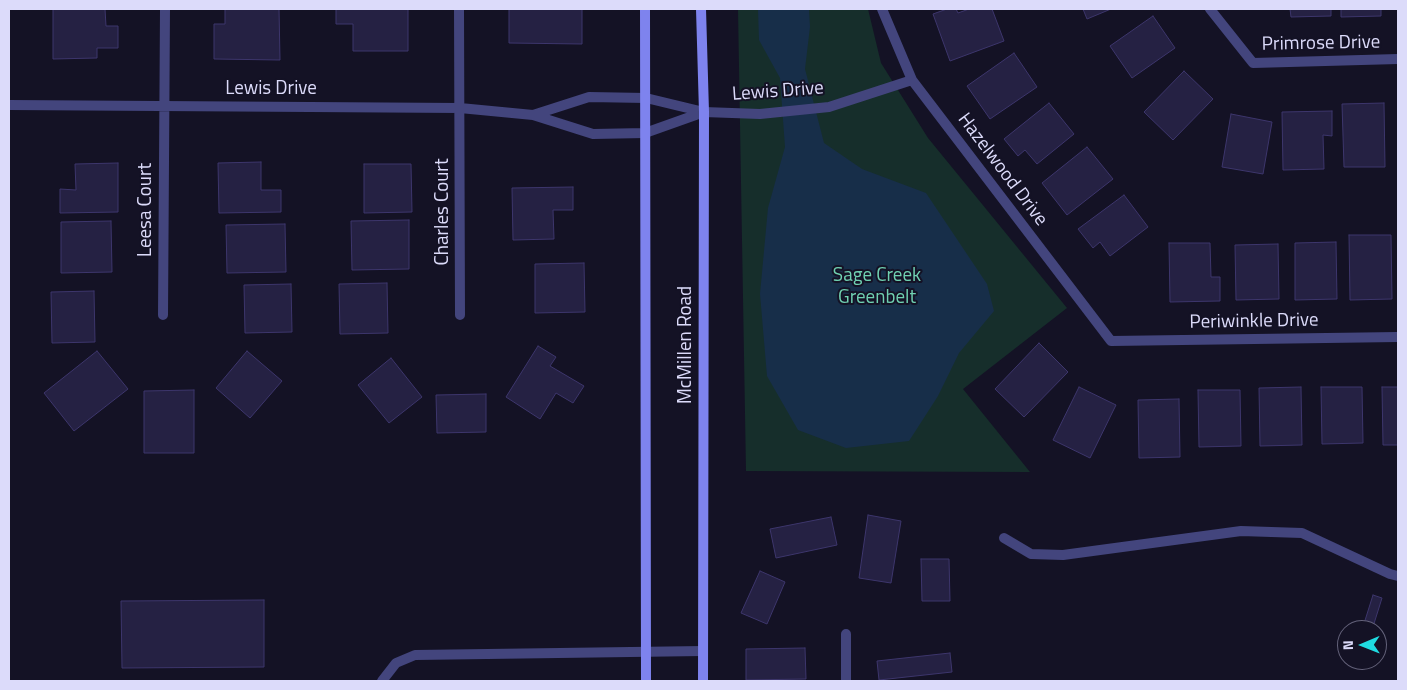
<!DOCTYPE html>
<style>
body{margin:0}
#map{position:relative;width:1407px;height:690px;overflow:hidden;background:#141225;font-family:"Titillium Web",sans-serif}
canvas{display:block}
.frame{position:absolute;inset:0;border:10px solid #dcdbfa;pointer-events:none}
.north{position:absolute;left:1337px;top:620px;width:50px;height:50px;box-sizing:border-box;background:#141225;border:1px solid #64627a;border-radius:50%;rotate:269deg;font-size:14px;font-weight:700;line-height:20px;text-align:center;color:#dcdbfa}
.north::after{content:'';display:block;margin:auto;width:18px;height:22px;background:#20dbe1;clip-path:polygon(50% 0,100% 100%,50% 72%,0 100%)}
</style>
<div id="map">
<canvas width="1407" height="690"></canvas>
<div class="frame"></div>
<div class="north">N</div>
</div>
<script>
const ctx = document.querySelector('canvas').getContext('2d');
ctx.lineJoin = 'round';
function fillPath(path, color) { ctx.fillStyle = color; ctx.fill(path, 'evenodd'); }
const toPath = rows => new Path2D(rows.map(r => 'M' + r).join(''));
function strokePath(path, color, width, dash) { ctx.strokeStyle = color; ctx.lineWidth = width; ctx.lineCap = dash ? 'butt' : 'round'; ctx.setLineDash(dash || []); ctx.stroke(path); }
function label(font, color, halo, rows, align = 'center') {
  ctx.font = font + ' "Titillium Web",sans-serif'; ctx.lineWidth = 4; ctx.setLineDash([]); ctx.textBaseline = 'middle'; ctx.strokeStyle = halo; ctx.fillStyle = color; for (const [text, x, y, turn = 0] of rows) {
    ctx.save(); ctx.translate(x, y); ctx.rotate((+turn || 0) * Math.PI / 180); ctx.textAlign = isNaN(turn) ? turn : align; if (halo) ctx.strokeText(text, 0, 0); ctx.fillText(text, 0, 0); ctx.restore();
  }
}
fillPath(toPath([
 [738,9,868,9,881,63,928,138,1067,308,963,389,1030,472,746,471]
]), '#162e2b');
fillPath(toPath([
 [758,9,809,9,810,27,805,69,824,143,862,169,926,193,987,284,994,311,959,353,938,396,909,441,846,448,798,430,767,376,760,294,768,208,785,147,780,78,759,40]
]), '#172e49');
const building = toPath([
 [53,9,105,9,106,26,118,26,118,48,97,48,97,58,53,59,53,9],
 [225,9,279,9,280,60,214,59,214,24,225,24,225,9],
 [336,9,408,9,408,51,353,51,353,24,336,24,336,9],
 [509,9,582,9,582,44,509,43,509,9],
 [947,9,956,9,958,13,969,9,992,9,1004,41,950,61,933,14,947,9],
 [1083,9,1111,9,1087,19,1083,9],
 [1290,9,1331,9,1331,16,1291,17,1290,9],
 [1341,9,1381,9,1381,16,1341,17,1341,9],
 [1153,16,1175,48,1132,78,1110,46,1153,16],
 [1014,53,1037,87,990,119,967,86,1014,53],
 [1184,71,1213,99,1173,140,1144,112,1184,71],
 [1049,103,1074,134,1037,164,1025,150,1018,156,1004,139,1049,103],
 [1384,103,1385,167,1344,167,1342,104,1384,103],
 [1332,111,1332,136,1323,135,1324,169,1283,170,1282,112,1332,111],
 [1231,114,1272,122,1263,174,1222,167,1231,114],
 [1087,147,1113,179,1067,215,1042,183,1087,147],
 [261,162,261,190,281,190,281,212,219,213,218,163,261,162],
 [118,163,118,212,60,213,60,189,76,190,75,164,118,163],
 [364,164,411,164,412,212,364,213,364,164],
 [573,187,573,210,553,210,554,239,513,240,512,188,573,187],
 [1124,195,1148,227,1110,256,1100,242,1093,248,1078,229,1124,195],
 [409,220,409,269,352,270,351,221,409,220],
 [111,221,112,272,61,273,61,222,111,221],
 [285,224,286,272,227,273,226,225,285,224],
 [1349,235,1391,235,1392,299,1350,300,1349,235],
 [1336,242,1337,299,1295,300,1295,243,1336,242],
 [1169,243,1210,243,1211,277,1220,277,1220,301,1170,302,1169,243],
 [1278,244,1279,299,1236,300,1235,245,1278,244],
 [584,263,585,312,535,313,535,264,584,263],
 [387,283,388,333,340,334,339,284,387,283],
 [291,284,292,332,245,333,244,285,291,284],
 [94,291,95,342,52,343,51,292,94,291],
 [1039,343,1068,372,1024,417,995,389,1039,343],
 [538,346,556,357,550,366,584,386,573,403,556,393,540,419,506,397,538,346],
 [97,351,128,389,74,431,44,393,97,351],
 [247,351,282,381,250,418,216,388,247,351],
 [391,358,422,397,389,423,358,385,391,358],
 [1079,387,1116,405,1090,458,1053,440,1079,387],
 [1301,387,1302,445,1260,446,1259,388,1301,387],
 [1321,387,1362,387,1363,443,1322,444,1321,387],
 [1382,387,1398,387,1398,445,1383,445,1382,387],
 [194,390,194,453,144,453,144,391,194,390],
 [1198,390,1240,390,1241,446,1199,447,1198,390],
 [486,394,486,432,437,433,436,395,486,394],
 [1179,399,1180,457,1139,458,1138,400,1179,399],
 [868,515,901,521,891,583,859,578,868,515],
 [831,517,837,545,776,558,770,529,831,517],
 [921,559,949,559,950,601,922,601,921,559],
 [760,571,785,582,767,624,741,613,760,571],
 [1373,595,1382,598,1372,630,1362,630,1373,595],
 [264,600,264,667,122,668,121,601,264,600],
 [805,648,806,679,746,680,746,649,805,648],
 [950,653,952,672,879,680,877,661,950,653]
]);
fillPath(building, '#252143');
strokePath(building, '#3d366c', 1);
strokePath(toPath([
 [382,681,396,663,415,655,703,651]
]), '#43457d', 10);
strokePath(toPath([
 [459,9,460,315],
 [882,9,912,80,1111,341,1398,337],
 [1210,9,1253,63,1398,59],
 [9,105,460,108,533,115,593,134,645,133,704,112],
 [533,115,589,97,646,98,704,112,760,114,829,107,912,80],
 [163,315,165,9],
 [1004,538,1031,554,1063,555,1241,531,1302,533,1390,574,1398,576],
 [846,681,846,634]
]), '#43457d', 10);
strokePath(toPath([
 [645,9,646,681],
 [701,9,704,112,703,681]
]), '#7e83ee', 10);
label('19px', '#dcdbfa', '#141225', [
 ["Primrose Drive",1321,44,-1],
 ["Lewis Drive",271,89],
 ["Lewis Drive",778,92,-4],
 ["Hazelwood Drive",1002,170,53],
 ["Leesa Court",146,210,-90],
 ["Charles Court",443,212,-90],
 ["Periwinkle Drive",1254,322,-1],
 ["McMillen Road",686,345,-90]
]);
label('19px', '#70d1b2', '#141225', [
 ["Sage Creek",877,276],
 ["Greenbelt",877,298]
]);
</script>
